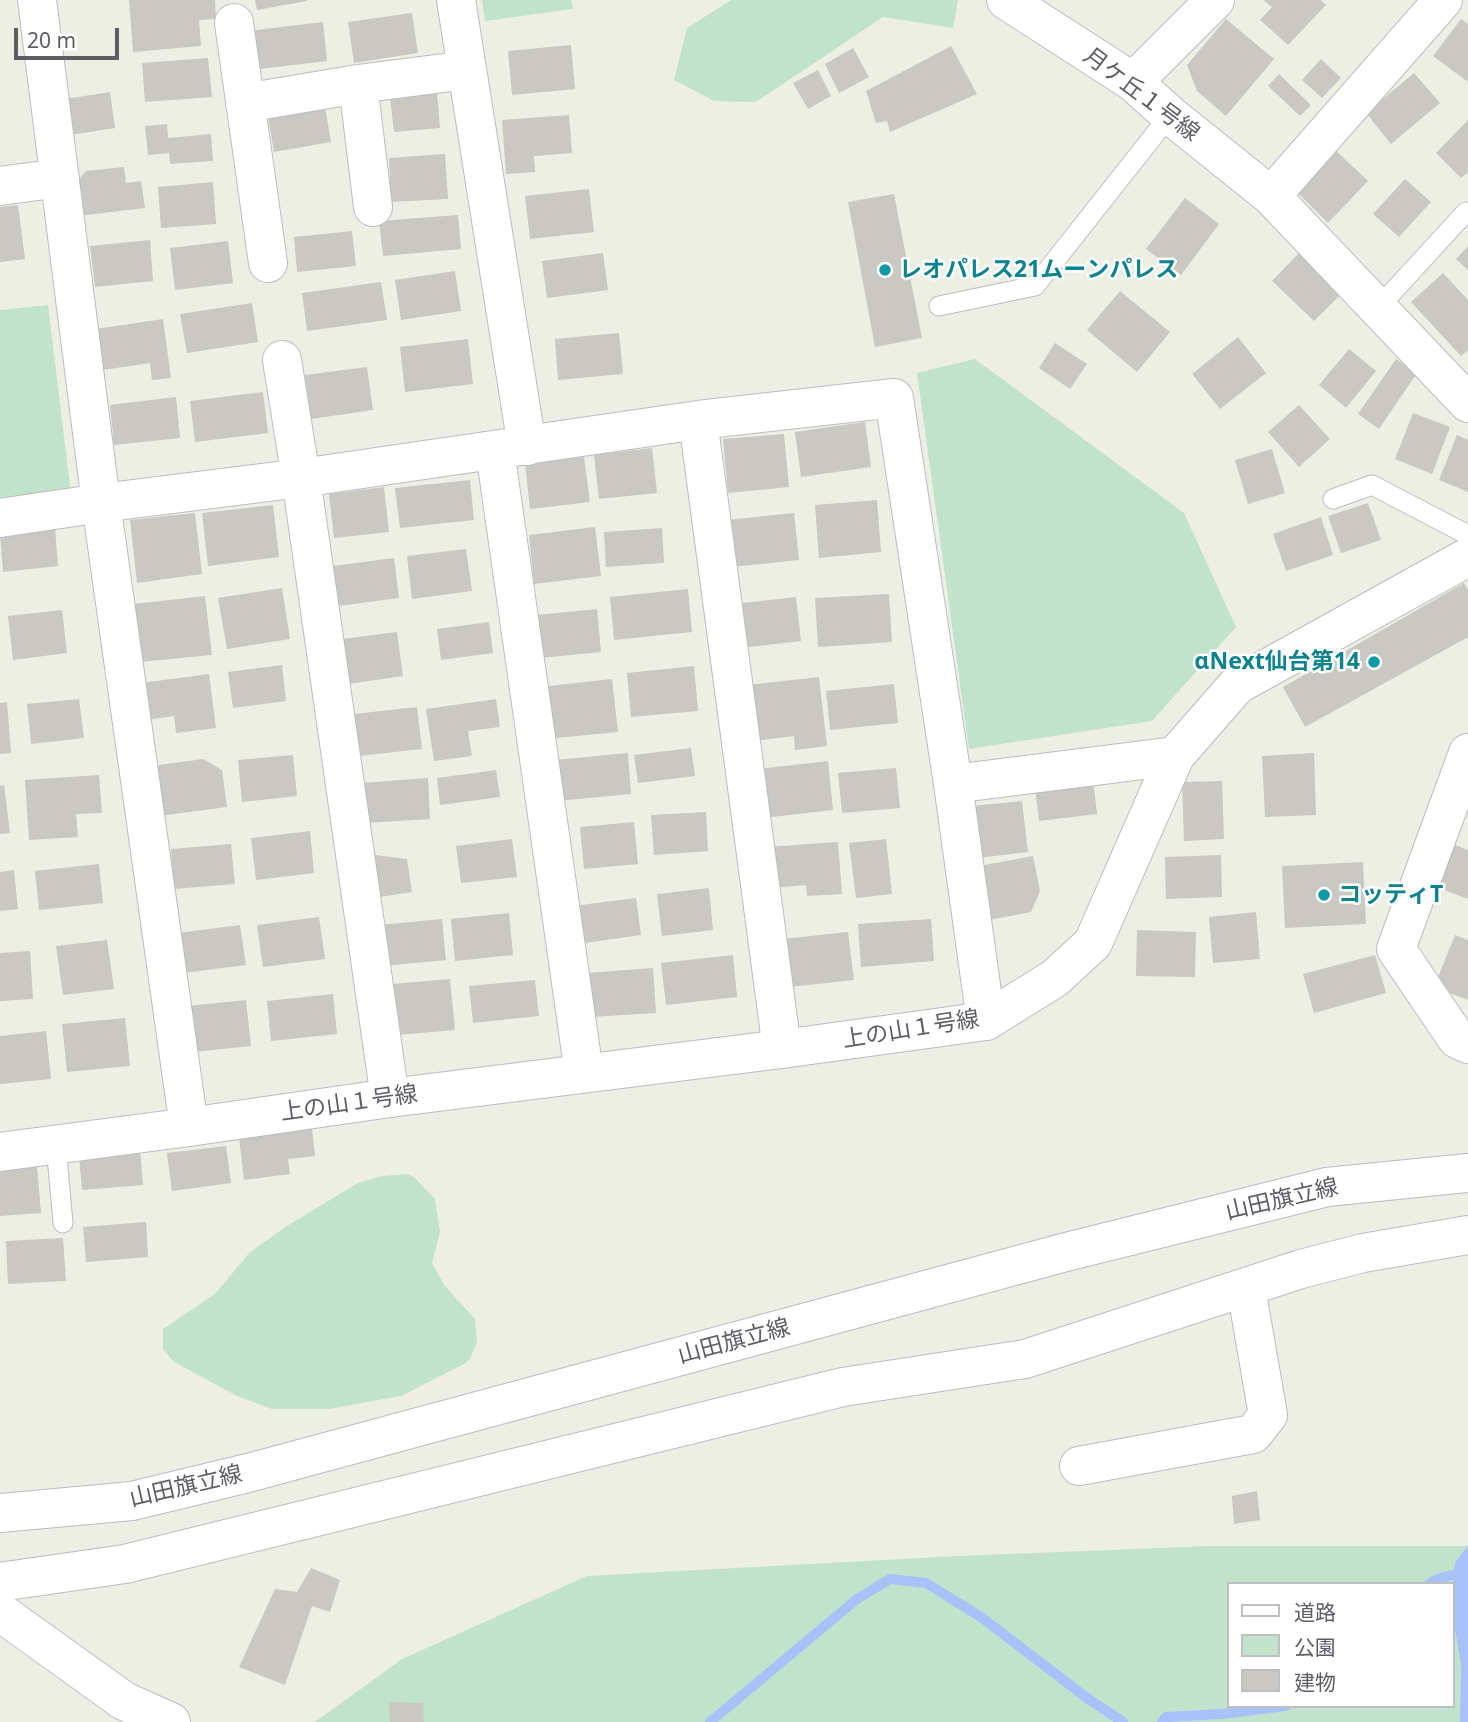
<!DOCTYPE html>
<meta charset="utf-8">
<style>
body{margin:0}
#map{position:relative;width:1468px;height:1722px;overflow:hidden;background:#edeee4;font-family:"Noto Sans","Noto Sans JP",sans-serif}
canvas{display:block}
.legend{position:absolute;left:1227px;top:1582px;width:228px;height:126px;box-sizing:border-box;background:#fff;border:2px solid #bebfc1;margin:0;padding:9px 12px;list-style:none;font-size:21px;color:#5c5e64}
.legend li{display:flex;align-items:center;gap:14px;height:35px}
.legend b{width:35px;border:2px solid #bebfc1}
.scale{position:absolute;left:14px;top:28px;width:105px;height:32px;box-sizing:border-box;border:4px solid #5c5e64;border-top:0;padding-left:9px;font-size:21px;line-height:24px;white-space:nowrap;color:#5c5e64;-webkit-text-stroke:5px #fff;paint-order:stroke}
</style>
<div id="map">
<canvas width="1468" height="1722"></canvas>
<ul class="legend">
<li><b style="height:9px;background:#fff"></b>道路</li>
<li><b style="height:19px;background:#c2e3cb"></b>公園</li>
<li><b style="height:19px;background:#c9c8c2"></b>建物</li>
</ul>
<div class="scale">20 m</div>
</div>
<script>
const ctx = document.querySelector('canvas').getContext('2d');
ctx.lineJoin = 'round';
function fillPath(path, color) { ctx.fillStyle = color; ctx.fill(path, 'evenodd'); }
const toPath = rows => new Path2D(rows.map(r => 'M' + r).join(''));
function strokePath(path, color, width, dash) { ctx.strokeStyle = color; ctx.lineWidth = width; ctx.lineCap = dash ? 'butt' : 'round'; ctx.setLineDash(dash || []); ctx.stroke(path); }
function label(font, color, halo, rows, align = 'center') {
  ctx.font = font + ' "Noto Sans","Noto Sans JP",sans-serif'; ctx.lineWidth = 5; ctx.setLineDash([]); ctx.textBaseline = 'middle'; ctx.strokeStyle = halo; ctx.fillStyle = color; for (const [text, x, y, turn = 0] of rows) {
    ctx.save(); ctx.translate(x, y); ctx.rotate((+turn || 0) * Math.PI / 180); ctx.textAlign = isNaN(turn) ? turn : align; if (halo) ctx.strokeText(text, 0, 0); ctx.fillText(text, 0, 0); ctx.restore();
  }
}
fillPath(toPath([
 [482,0,571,0,573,9,485,21],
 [731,0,958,0,953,28,883,17,756,102,714,101,674,80,687,28],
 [48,305,71,494,0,503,0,310],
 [975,359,1184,513,1236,627,1152,721,969,749,917,373],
 [407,1174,414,1177,435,1199,440,1232,432,1263,444,1285,475,1319,477,1342,470,1359,464,1364,401,1396,329,1409,272,1409,237,1396,174,1362,163,1349,163,1329,215,1294,250,1252,287,1226,358,1183,382,1176],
 [1210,1546,1468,1546,1468,1722,315,1722,402,1659,587,1576,959,1556],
 [1228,1584,1452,1584,1452,1706,1228,1706]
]), '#c2e3cb');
fillPath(toPath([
 [1468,1545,1468,1722,1460,1722,1461,1664,1452,1612,1452,1597,1455,1563]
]), '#a9c1f9');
strokePath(toPath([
 [1429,1584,1437,1579,1468,1571],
 [710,1722,857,1599,890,1579,926,1583,981,1617,1087,1698,1123,1722],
 [1162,1722,1166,1717,1222,1714,1286,1706]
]), '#a9c1f9', 10);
fillPath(toPath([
 [129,0,215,0,216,19,199,20,201,46,133,52],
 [255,0,307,0,307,1,257,10],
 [1263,0,1321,0,1326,5,1288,45,1260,20,1272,7],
 [412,13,418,53,354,63,348,22],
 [1226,19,1274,59,1226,116,1197,91,1187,65],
 [1461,19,1468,24,1468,82,1433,56],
 [323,22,327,61,252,70,248,31],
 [571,45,575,89,512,95,508,51],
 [951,46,977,94,890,132,887,121,876,123,866,91],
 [853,48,869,77,839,93,825,64],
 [208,58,212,97,145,102,142,63],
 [1321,59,1341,78,1322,98,1302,80],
 [818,70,831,96,808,109,793,83],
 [1414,73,1440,103,1391,144,1366,113],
 [1279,74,1311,105,1300,116,1268,86],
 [110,92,115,128,70,135,65,99],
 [437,92,440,128,394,132,390,97],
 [325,107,331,142,274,152,268,117],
 [569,115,572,153,534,156,535,172,506,174,502,120],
 [1468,120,1468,172,1461,178,1436,153],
 [167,124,168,138,211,134,213,161,170,164,169,153,148,155,145,126],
 [1333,148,1368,181,1328,223,1294,189],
 [445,154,448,199,391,202,389,158],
 [124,167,126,183,141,181,145,208,78,216,74,185,86,171],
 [1405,179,1431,202,1399,237,1373,214],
 [213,182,216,224,161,228,158,187],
 [589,189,594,232,530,239,525,196],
 [894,194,922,338,875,347,848,202],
 [1185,198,1219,224,1181,275,1146,249],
 [18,205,25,259,0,262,0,207],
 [458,215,461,249,383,256,379,221],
 [352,231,356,266,297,272,294,237],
 [150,240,153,281,95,287,90,246],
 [228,241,233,283,175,290,170,248],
 [1468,246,1468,270,1456,259],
 [1301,251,1344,291,1314,321,1272,281],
 [603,253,608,290,547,298,542,261],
 [455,271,461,311,401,320,395,280],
 [1443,273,1468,300,1468,350,1461,356,1411,302],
 [381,282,387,320,307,331,302,293],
 [1120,291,1170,332,1137,372,1087,330],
 [252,303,258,342,187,353,180,314],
 [163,319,171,378,152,380,150,363,103,370,96,329],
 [619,333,623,374,558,380,555,339],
 [1238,337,1266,373,1220,409,1192,374],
 [468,339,473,384,405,392,400,347],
 [1055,343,1087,364,1070,389,1039,368],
 [1349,349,1376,371,1346,408,1319,385],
 [1396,359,1417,373,1379,429,1358,414],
 [367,367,373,410,311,419,305,375],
 [263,392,268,433,195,442,190,401],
 [176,397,180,438,114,445,110,405],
 [1299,405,1330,439,1299,467,1268,432],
 [1413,413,1450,427,1432,474,1395,459],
 [865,422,871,467,801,477,795,432],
 [784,434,789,487,728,493,723,439],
 [1457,435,1468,440,1468,492,1439,480],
 [652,448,657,493,599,499,594,455],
 [1272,449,1285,493,1248,504,1235,460],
 [584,457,590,502,530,509,525,463],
 [470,480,474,520,400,528,395,488],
 [384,487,389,532,334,538,329,494],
 [877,500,881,552,819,558,815,505],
 [1368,503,1381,540,1341,553,1328,516],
 [273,505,279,557,208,566,202,513],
 [195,513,202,574,137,583,130,520],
 [794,513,799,560,732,567,727,520],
 [1321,517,1333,555,1286,571,1273,534],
 [595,527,601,576,534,584,529,535],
 [55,528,58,566,3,572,0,534],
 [662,528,664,563,606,567,604,532],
 [466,549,472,591,412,599,407,556],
 [394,558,399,598,338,606,333,566],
 [1464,583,1468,590,1468,637,1305,727,1283,687],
 [282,588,290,639,227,649,218,598],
 [688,589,692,632,614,640,610,597],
 [889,594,892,642,818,647,815,598],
 [205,596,212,655,140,662,134,604],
 [796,597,801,641,741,648,735,604],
 [597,609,601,652,541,658,537,615],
 [62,610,67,653,13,660,8,616],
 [489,622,493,653,441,660,437,629],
 [397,632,403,676,348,684,342,639],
 [282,665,286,701,233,708,228,672],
 [694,666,698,711,631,717,627,673],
 [209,674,216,728,176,733,174,716,146,720,141,683],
 [819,677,827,746,795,750,794,736,754,741,748,685],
 [612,679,618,732,546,739,540,687],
 [894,684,898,723,830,730,826,691],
 [79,699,84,738,31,744,27,704],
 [496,699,500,727,468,731,472,756,434,761,426,709],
 [7,702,11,753,0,754,0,703],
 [417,707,422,749,359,756,354,714],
 [691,748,695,776,638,783,634,755],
 [628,753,631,794,557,801,554,760],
 [1314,753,1316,815,1265,817,1262,756],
 [293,755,297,796,242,802,238,760],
 [203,759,222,770,227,807,159,816,152,766],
 [828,761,833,810,763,818,758,769],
 [896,768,900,808,842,813,838,773],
 [496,770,500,797,440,805,437,778],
 [99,775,102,813,76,814,78,837,29,840,25,780],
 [428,778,430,819,365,823,362,783],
 [1093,779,1097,814,1039,821,1035,786],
 [1222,781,1224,839,1184,841,1182,782],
 [4,785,10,833,0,834,0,786],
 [1022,801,1028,852,978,858,972,806],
 [706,812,708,851,654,855,651,815],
 [634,822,638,864,584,869,580,827],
 [310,831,314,873,256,880,251,838],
 [512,839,517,877,461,883,456,846],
 [886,839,892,894,856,898,849,843],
 [838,842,842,894,807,896,806,885,771,888,767,847],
 [1447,842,1468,850,1468,899,1431,885],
 [231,844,235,884,174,889,171,849],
 [367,854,407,859,412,892,373,898],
 [1221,855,1222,897,1166,899,1165,857],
 [1033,856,1040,891,1031,912,984,921,974,867],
 [1363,862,1366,924,1285,928,1282,866],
 [99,864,103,903,39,910,35,871],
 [14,870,18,909,0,911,0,872],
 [709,888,713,930,662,936,657,894],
 [636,898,641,935,578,944,573,906],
 [1256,912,1260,959,1213,963,1209,917],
 [509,913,513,955,455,961,451,919],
 [319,917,325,959,263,967,257,925],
 [442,919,446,960,384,966,380,925],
 [931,919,934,961,861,967,858,924],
 [240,925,246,965,183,973,178,933],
 [1137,930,1196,932,1195,977,1136,976],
 [848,932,854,980,789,987,783,939],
 [1455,935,1468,940,1468,1000,1434,987],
 [107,940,114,989,63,995,56,946],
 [30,951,33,999,0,1001,0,953],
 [733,955,737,997,666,1005,661,963],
 [1375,955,1386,993,1314,1013,1303,974],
 [653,968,656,1013,590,1017,587,973],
 [450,979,455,1030,397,1035,392,984],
 [535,980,539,1016,473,1023,469,986],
 [333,994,337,1034,271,1041,267,1001],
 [246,1000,251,1046,193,1052,188,1006],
 [125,1018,130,1066,67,1072,62,1024],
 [46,1031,51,1079,0,1084,0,1036],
 [312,1128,315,1156,288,1159,290,1174,244,1180,239,1137],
 [226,1146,231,1183,172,1191,167,1153],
 [140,1149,143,1185,82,1190,79,1155],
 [37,1166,41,1213,0,1216,0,1169],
 [146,1222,148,1257,86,1262,83,1227],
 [63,1238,66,1281,8,1284,6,1241],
 [1257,1491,1260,1520,1234,1524,1232,1496],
 [311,1568,340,1580,330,1612,312,1606,285,1685,239,1667,275,1589,297,1592],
 [389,1702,423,1703,424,1722,390,1722]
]), '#c9c8c2');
const lane = toPath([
 [939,306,1035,286,1170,115],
 [1377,309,1466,212],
 [1333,499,1372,485,1468,535],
 [56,1145,63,1223]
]);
const street = toPath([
 [456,0,527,446],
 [1006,0,1133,82,1170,115,1271,196,1468,403],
 [234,23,268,263],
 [1133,82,1215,0],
 [358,84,373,207],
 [245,103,358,84,467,70],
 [0,186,60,178],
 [1271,196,1443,0],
 [282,360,301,478,390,1098],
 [698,420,782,1049],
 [495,451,584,1073],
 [0,518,101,503,301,478,698,420,894,398,953,784,986,1021],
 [1468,753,1396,949,1457,1039,1468,1044],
 [953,784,1175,756],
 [0,1152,189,1127],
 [1079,1466,1253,1434,1268,1415,1246,1288],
 [0,1582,125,1564,843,1387,1025,1359,1301,1269,1363,1253,1468,1235],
 [0,1612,124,1701,171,1722]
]);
const secondary = toPath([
 [37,0,101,503,189,1127,390,1098,782,1049,986,1021,1055,978,1093,943,1175,756,1237,685,1468,557],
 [0,1513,132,1501,248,1473,1066,1252,1327,1187,1468,1173]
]);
strokePath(lane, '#bcbcc2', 21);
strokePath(street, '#bcbcc2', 40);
strokePath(secondary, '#babbc1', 40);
strokePath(lane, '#fff', 19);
strokePath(street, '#fff', 38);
strokePath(secondary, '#fff', 38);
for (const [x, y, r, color] of [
 [885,270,7,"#0f9aa8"],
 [1374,662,7,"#0f9aa8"],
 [1324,895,7,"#0f9aa8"]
]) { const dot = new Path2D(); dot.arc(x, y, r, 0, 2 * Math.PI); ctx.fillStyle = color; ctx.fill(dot); strokePath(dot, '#fff', 2.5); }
label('23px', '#5c5e64', '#fff', [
 ["月ケ丘１号線",1141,95,37],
 ["上の山１号線",911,1030,-9],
 ["上の山１号線",349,1104,-8],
 ["山田旗立線",1282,1200,-13],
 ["山田旗立線",734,1342,-15],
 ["山田旗立線",186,1487,-13]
]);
label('bold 23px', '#0d838f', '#fff', [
 ["レオパレス21ムーンパレス",899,270],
 ["αNext仙台第14",1360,662,"right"],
 ["コッティT",1338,895]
], 'left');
</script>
